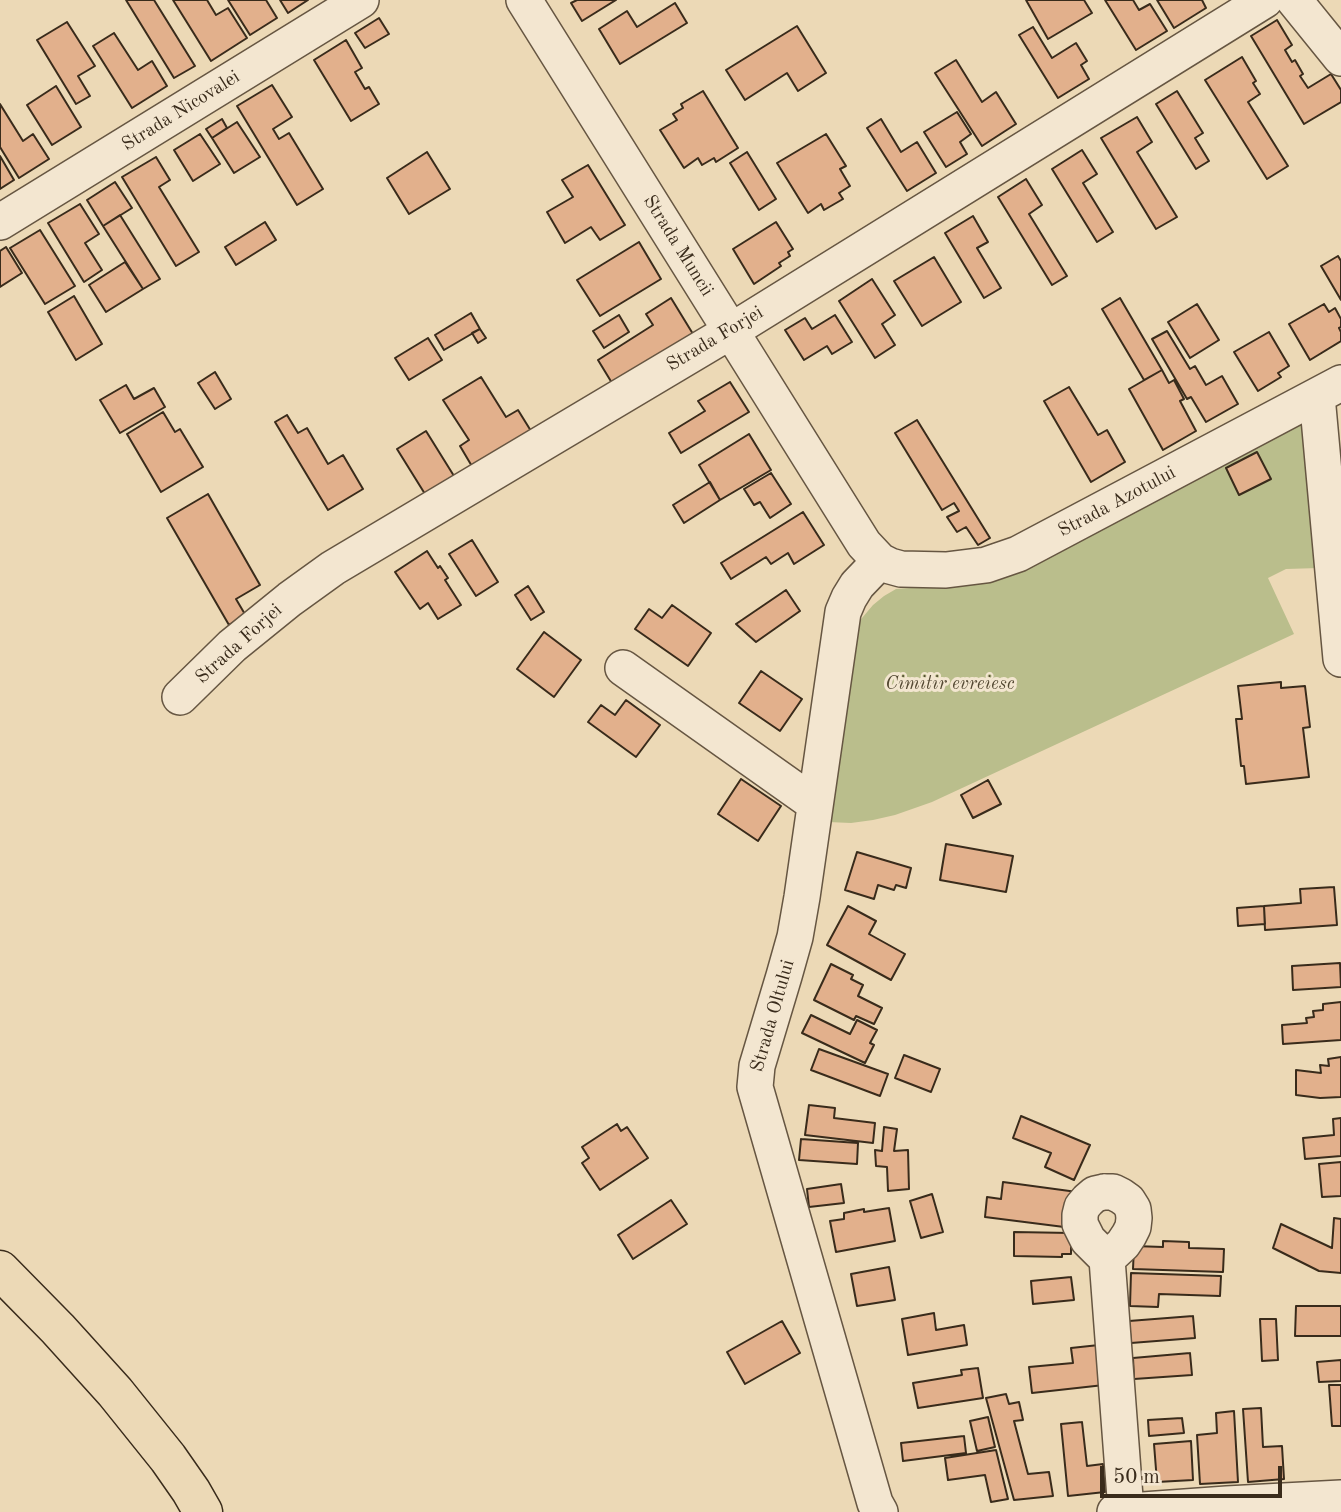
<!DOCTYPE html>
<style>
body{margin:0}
#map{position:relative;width:1341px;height:1512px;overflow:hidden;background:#ecd9b6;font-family:"Old Standard TT",serif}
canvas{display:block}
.scale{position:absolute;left:1100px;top:1466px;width:182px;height:32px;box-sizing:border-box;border:4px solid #392b1b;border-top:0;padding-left:9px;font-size:21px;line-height:24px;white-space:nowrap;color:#392b1b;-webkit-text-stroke:5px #f3e6d0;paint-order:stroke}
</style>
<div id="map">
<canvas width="1341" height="1512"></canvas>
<div class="scale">50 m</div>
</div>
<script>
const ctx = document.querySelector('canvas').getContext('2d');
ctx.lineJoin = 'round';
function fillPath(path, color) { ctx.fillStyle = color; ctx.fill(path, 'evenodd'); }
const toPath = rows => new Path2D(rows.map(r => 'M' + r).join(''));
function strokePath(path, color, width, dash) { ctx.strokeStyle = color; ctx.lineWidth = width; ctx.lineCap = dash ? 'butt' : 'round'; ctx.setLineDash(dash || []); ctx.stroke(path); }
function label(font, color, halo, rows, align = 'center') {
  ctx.font = font + ' "Old Standard TT",serif'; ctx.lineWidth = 6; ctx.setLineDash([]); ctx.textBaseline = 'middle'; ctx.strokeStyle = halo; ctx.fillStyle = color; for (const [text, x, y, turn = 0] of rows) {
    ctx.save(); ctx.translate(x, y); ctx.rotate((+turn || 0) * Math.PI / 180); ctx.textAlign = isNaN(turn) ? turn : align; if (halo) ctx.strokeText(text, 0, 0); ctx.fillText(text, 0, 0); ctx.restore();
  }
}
fillPath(toPath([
 [1298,424,1305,428,1319,568,1286,569,1268,578,1294,634,932,802,895,815,873,820,851,823,828,822,853,633,862,618,873,605,884,596,896,589,951,585]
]), '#babe8c');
const building = toPath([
 [126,0,154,0,195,66,174,78,126,0],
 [173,0,207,0,216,15,228,8,247,38,211,61,173,0],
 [228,0,266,0,277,18,250,35,228,0],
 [280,0,308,0,288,13,280,0],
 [577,0,616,0,582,21,571,3,577,0],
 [1026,0,1084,0,1092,13,1048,39,1026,0],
 [1105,0,1133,0,1139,10,1150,4,1167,31,1136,50,1105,0],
 [1157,0,1202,0,1206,8,1174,28,1157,0],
 [675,3,687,23,620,64,599,29,627,11,637,27,675,3],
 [379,18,389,34,365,48,355,33,379,18],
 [1277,20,1292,45,1285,50,1292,62,1295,60,1303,74,1300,76,1308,88,1331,74,1341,90,1341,102,1304,124,1251,36,1277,20],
 [67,22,95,66,78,76,90,96,76,104,37,40,67,22],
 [797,26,826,73,798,91,787,73,745,100,726,70,797,26],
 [1033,27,1052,58,1076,43,1087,61,1081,65,1089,79,1058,98,1019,35,1033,27],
 [114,33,138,70,152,61,167,86,132,108,93,46,114,33],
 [346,40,362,68,355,72,365,89,369,87,379,104,351,121,314,60,346,40],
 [1242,57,1256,81,1253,83,1260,94,1248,102,1288,166,1267,179,1205,80,1242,57],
 [956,60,982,102,996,92,1016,124,982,146,935,73,956,60],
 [272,85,292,117,273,129,279,139,289,133,323,189,297,205,237,106,272,85],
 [56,86,81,127,52,145,27,105,56,86],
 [703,91,738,148,716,162,714,158,702,165,698,158,684,168,660,130,677,120,673,114,683,108,681,104,703,91],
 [1177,91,1203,133,1195,138,1209,161,1196,169,1156,104,1177,91],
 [0,104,23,141,33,134,49,159,19,178,0,147,0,104],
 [957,112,971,134,960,142,967,154,946,167,924,132,957,112],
 [1137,117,1152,142,1137,152,1177,217,1156,229,1101,138,1137,117],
 [222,119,227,128,212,138,206,129,222,119],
 [881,119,901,152,917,142,936,173,907,191,867,128,881,119],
 [237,122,260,157,234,173,212,138,237,122],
 [200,134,220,164,193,181,174,150,200,134],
 [826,134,846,166,840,169,850,186,839,193,843,199,824,210,821,204,808,213,777,163,826,134],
 [1082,150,1097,174,1083,183,1113,232,1097,242,1052,169,1082,150],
 [427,152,450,189,409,214,387,178,427,152],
 [747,152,776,199,759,210,730,163,747,152],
 [0,156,14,180,0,189,0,156],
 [156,157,170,180,159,187,199,252,176,266,122,177,156,157],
 [588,165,625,225,600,240,591,227,565,243,547,212,573,197,562,180,588,165],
 [1026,179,1042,205,1029,214,1067,276,1052,285,998,197,1026,179],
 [115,182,132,208,103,226,87,200,115,182],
 [80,204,99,234,85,243,102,270,84,282,48,223,80,204],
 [120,215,160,279,143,289,103,226,120,215],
 [973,216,988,242,977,248,1001,288,984,298,945,233,973,216],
 [265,222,276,240,236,265,225,247,265,222],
 [776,222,793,249,788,252,790,256,779,263,781,266,754,284,733,249,776,222],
 [40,230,75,286,45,304,10,248,40,230],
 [639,242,661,279,600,316,577,280,639,242],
 [6,247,22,273,0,287,0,251,6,247],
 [1338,256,1341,261,1341,300,1321,266,1338,256],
 [934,257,961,302,922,326,894,281,934,257],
 [125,262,143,289,106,312,89,285,125,262],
 [872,279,895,315,882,324,895,345,875,358,839,301,872,279],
 [74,296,102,344,76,360,48,312,74,296],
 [671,298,693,334,612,383,598,360,653,325,646,314,671,298],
 [1120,298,1162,370,1144,380,1102,309,1120,298],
 [1197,304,1219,340,1190,358,1168,322,1197,304],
 [1324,304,1329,312,1335,308,1341,319,1341,327,1339,328,1341,332,1341,341,1310,360,1289,324,1324,304],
 [471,313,480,329,444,350,435,335,471,313],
 [619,315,629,332,604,348,593,331,619,315],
 [835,315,852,342,832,354,827,346,804,360,785,330,805,318,812,329,835,315],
 [480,329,486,338,478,343,472,333,480,329],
 [1167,331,1190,369,1195,366,1206,385,1222,376,1238,404,1206,422,1191,397,1187,399,1152,339,1167,331],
 [1269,332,1289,366,1278,373,1281,377,1258,391,1234,352,1269,332],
 [428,338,442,360,409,380,395,358,428,338],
 [1162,370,1169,383,1174,380,1184,399,1180,401,1196,431,1163,450,1129,389,1162,370],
 [215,372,231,399,215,409,198,383,215,372],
 [481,377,506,417,518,410,531,431,473,468,460,446,469,440,443,400,481,377],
 [730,382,749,412,681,453,669,433,705,411,698,401,730,382],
 [126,385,134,399,154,388,165,407,120,433,100,400,126,385],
 [1069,387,1098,435,1107,430,1125,462,1091,482,1044,401,1069,387],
 [163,412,175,432,180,429,203,467,161,492,127,434,163,412],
 [287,415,298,433,307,428,328,464,343,455,363,489,328,510,275,422,287,415],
 [917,420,990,538,978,545,966,527,957,532,947,517,959,511,954,503,942,510,895,433,917,420],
 [426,431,454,476,425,494,397,449,426,431],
 [749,434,771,470,720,500,699,465,749,434],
 [1257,452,1271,479,1239,495,1226,468,1257,452],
 [771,473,791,504,770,518,760,502,754,505,744,489,771,473],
 [710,482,720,500,684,523,673,505,710,482],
 [208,494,260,585,236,599,246,616,229,625,167,518,208,494],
 [803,512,824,545,794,564,788,553,771,564,766,557,731,579,721,563,803,512],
 [472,540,498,582,476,596,449,554,472,540],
 [427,551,438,568,440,566,448,578,445,580,461,605,438,619,428,603,420,609,395,572,427,551],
 [528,586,544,612,531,620,515,595,528,586],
 [786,590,800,611,756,642,736,624,786,590],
 [672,605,711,633,688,666,635,629,649,609,662,618,672,605],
 [544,632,581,660,554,697,517,669,544,632],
 [761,671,802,699,780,731,739,703,761,671],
 [1281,682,1281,688,1305,686,1310,727,1303,728,1309,777,1246,784,1244,766,1241,766,1236,719,1242,719,1238,686,1281,682],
 [626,700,660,725,636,757,588,722,601,705,615,715,626,700],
 [741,779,781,806,758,841,718,814,741,779],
 [988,780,1001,804,973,818,961,795,988,780],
 [946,844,1013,856,1006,892,940,880,946,844],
 [857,852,911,868,906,888,896,885,894,890,878,885,874,899,845,890,857,852],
 [1334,887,1337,925,1265,930,1264,906,1301,903,1300,889,1334,887],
 [848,906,876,921,869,934,905,954,891,980,827,945,848,906],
 [1264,906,1265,924,1238,926,1237,908,1264,906],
 [1340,963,1341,987,1293,990,1292,966,1340,963],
 [831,964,853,975,851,979,863,985,858,996,882,1008,874,1024,856,1016,854,1020,814,1000,831,964],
 [1341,1002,1341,1040,1283,1044,1282,1025,1307,1023,1306,1018,1314,1017,1313,1011,1323,1010,1323,1004,1341,1002],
 [811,1015,850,1034,857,1020,877,1030,870,1043,874,1045,865,1063,802,1033,811,1015],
 [819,1049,888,1074,880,1096,811,1070,819,1049],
 [904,1055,940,1069,931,1092,895,1078,904,1055],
 [1341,1057,1341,1097,1320,1098,1296,1095,1296,1070,1321,1073,1320,1065,1329,1066,1328,1059,1341,1057],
 [809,1105,835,1108,834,1118,875,1123,873,1143,805,1135,809,1105],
 [1021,1116,1090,1145,1074,1180,1045,1167,1051,1153,1013,1138,1021,1116],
 [1341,1118,1341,1156,1305,1159,1303,1138,1334,1135,1333,1119,1341,1118],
 [617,1124,621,1131,627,1127,648,1158,600,1190,582,1163,589,1158,582,1147,617,1124],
 [884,1127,897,1129,894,1151,908,1150,909,1189,888,1191,887,1167,876,1166,875,1150,882,1151,884,1127],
 [801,1139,858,1143,857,1164,799,1160,801,1139],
 [1341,1162,1341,1196,1322,1197,1319,1164,1341,1162],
 [1003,1182,1077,1192,1072,1228,985,1217,987,1197,1001,1199,1003,1182],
 [841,1184,844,1203,809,1207,807,1189,841,1184],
 [932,1194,943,1232,921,1238,910,1201,932,1194],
 [671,1200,687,1224,633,1259,618,1235,671,1200],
 [889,1208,895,1241,836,1252,830,1221,844,1219,844,1213,864,1209,864,1212,889,1208],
 [1334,1218,1341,1219,1341,1273,1319,1271,1273,1248,1281,1224,1332,1248,1334,1218],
 [1014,1232,1071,1233,1071,1254,1062,1254,1062,1257,1014,1256,1014,1232],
 [1163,1241,1189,1242,1189,1248,1224,1249,1223,1272,1133,1269,1134,1246,1163,1247,1163,1241],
 [889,1267,895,1300,857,1306,851,1274,889,1267],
 [1131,1273,1221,1276,1220,1296,1159,1294,1158,1307,1130,1306,1131,1273],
 [1071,1277,1074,1300,1033,1304,1031,1281,1071,1277],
 [1296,1306,1341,1306,1341,1336,1295,1336,1296,1306],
 [934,1313,936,1330,964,1325,967,1345,908,1355,902,1319,934,1313],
 [1193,1316,1195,1338,1131,1343,1129,1321,1193,1316],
 [1260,1319,1276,1319,1278,1360,1262,1361,1260,1319],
 [782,1321,800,1353,745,1384,727,1352,782,1321],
 [1099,1345,1104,1385,1032,1393,1029,1367,1073,1363,1071,1348,1099,1345],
 [1190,1353,1192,1375,1134,1379,1133,1358,1190,1353],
 [1341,1360,1341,1381,1319,1382,1317,1362,1341,1360],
 [978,1368,983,1398,918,1408,913,1383,962,1375,961,1370,978,1368],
 [1329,1385,1341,1385,1341,1426,1332,1426,1329,1385],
 [1006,1394,1009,1404,1019,1402,1023,1420,1014,1421,1028,1474,1049,1472,1053,1496,1014,1500,986,1398,1006,1394],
 [1261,1408,1263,1447,1282,1446,1284,1479,1248,1482,1243,1409,1261,1408],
 [1234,1411,1238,1482,1200,1484,1197,1435,1217,1433,1216,1413,1234,1411],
 [988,1417,995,1447,977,1451,970,1421,988,1417],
 [1182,1418,1184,1433,1149,1436,1148,1420,1182,1418],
 [1082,1422,1087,1466,1103,1464,1105,1492,1068,1496,1061,1424,1082,1422],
 [964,1436,966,1453,903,1461,901,1443,964,1436],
 [1191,1441,1193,1480,1157,1482,1154,1444,1191,1441],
 [996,1450,1008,1499,991,1502,985,1475,948,1480,945,1458,996,1450]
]);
fillPath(building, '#e2b08c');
strokePath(building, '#392b1b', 2);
const minor = toPath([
 [524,0,864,544,880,561,890,566,901,569,946,570,986,565,1018,554,1341,383],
 [1294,0,1341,58],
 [0,222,361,0],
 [1317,396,1341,659],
 [880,561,857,585,849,598,843,612,802,897,795,937,784,976,757,1066,755,1087,875,1503,880,1512],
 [623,668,815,804],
 [180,697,232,646,290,599,333,568,731,331,1265,0],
 [1104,1192,1113,1192,1121,1196,1128,1201,1133,1209,1134,1218,1133,1227,1129,1235,1123,1244,1107,1259,1088,1240,1080,1224,1080,1215,1082,1207,1088,1200,1095,1194,1104,1192],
 [1107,1259,1126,1511],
 [1115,1512,1227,1504,1341,1498]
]);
const highway = toPath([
 [0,1270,58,1329,115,1392,168,1458,191,1491,203,1512]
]);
strokePath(minor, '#665642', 38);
strokePath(highway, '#392b1b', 41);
strokePath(minor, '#f3e6d0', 35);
strokePath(highway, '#ecd9b6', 38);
label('19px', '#392b1b', '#f3e6d0', [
 ["Strada Nicovalei",181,111,-32],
 ["Strada Muncii",678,246,58],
 ["Strada Forjei",715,339,-31],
 ["Strada Azotului",1117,502,-28],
 ["Strada Forjei",239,644,-42],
 ["Strada Oltului",773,1016,-74]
]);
label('italic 19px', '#534832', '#f3e6d0', [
 ["Cimitir evreiesc",950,684]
]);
</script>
